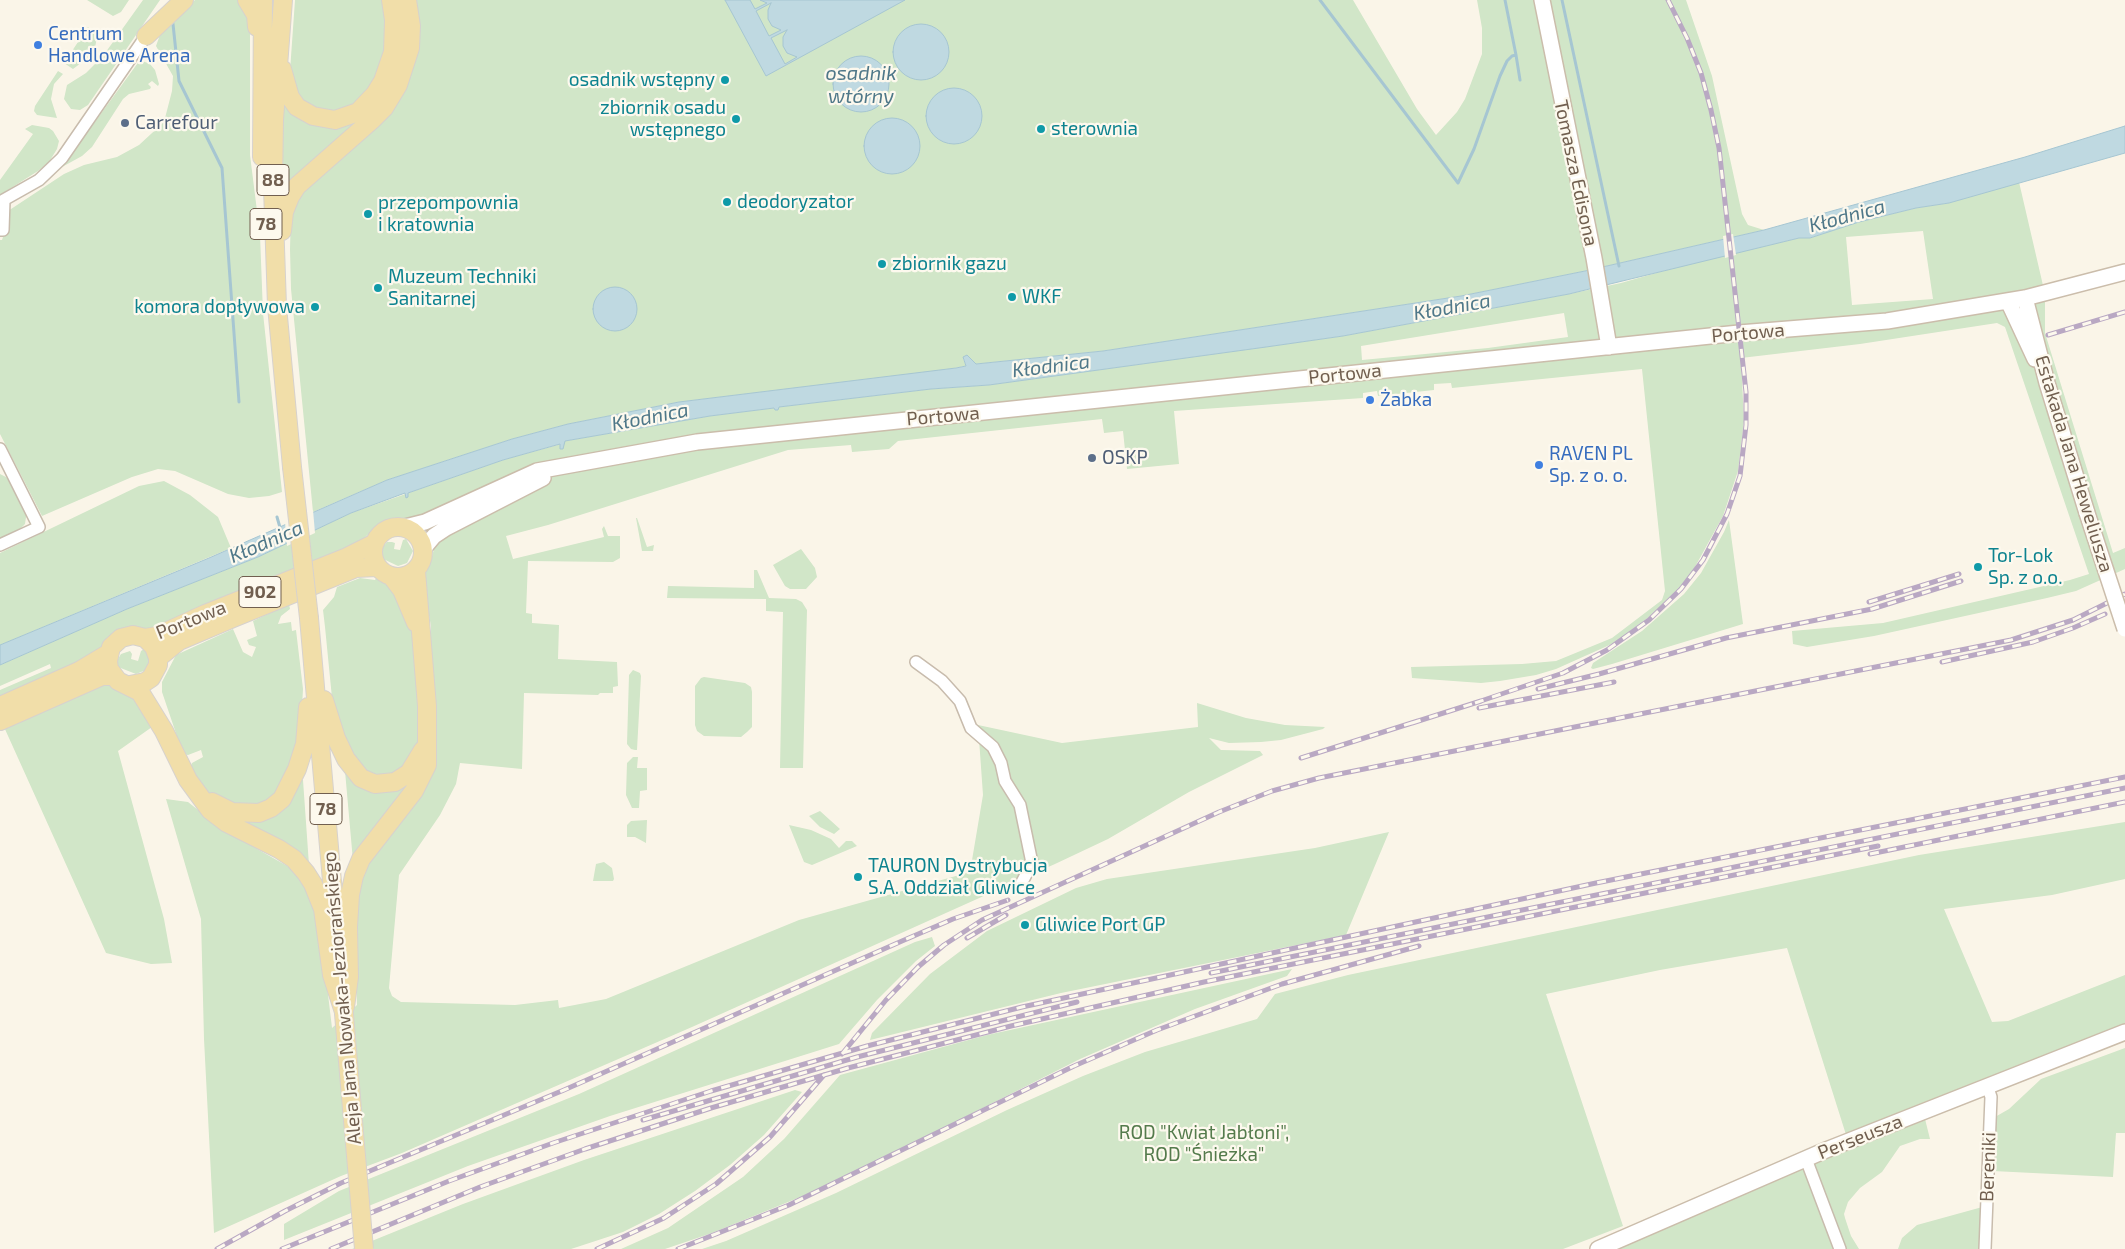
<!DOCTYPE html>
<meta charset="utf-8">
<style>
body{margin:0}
canvas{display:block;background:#faf5e8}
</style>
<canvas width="2125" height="1249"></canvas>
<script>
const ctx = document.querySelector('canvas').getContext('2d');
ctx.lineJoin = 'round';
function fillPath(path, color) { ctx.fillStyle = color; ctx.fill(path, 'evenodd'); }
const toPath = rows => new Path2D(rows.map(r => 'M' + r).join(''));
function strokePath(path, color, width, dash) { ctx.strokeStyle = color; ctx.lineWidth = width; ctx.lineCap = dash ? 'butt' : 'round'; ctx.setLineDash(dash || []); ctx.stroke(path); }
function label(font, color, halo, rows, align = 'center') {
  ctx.font = font + ' "Exo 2",sans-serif'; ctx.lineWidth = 4.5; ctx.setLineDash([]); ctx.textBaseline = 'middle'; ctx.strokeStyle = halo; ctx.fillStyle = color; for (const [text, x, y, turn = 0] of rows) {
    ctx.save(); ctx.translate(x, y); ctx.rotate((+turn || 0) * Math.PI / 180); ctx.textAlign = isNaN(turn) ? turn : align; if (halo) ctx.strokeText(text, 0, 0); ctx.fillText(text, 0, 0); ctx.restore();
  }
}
fillPath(toPath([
 [87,0,129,0,121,12,113,16],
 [143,0,160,0,88,105,80,110,71,109,64,99,67,85,86,73,103,56],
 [195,0,238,0,247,12,250,28,250,155,260,235,263,313,282,492,269,496,249,498,228,494,175,471,158,469,132,477,42,516,0,434,0,240,2,240,7,225,8,211,64,174,84,165,117,157,139,145,164,122,172,91,173,76,156,46,161,32],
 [295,0,385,0,389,24,382,68,365,97,345,110,325,112,304,103,297,95,290,71],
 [413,0,1353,0,1417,109,1436,135,1457,112,1465,99,1482,54,1482,28,1477,0,1686,0,1712,76,1742,214,1748,225,1764,230,1585,271,1461,296,1103,351,976,364,963,358,966,366,938,371,679,402,568,424,512,439,387,480,313,512,291,289,290,249,291,212,301,192,350,147],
 [88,27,97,37,95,48,89,57,73,69,64,63],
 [140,60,150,64,155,70,159,84,158,86,152,81,148,84,151,87,150,89,129,94,123,99,92,147,82,156,62,167],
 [58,71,63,74,54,84,51,99,57,118,37,115,34,111,35,106],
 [391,89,281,200,283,99,318,123],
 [32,125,49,128,53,131,59,141,57,149,49,162,38,171,0,195,0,180,33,134,25,129],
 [2019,182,2045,294,2045,333,2113,553,2125,548,2125,569,2076,591,2047,598,1874,636,1807,647,1793,644,1792,631,1883,623,2070,580,2089,574,2005,327,1997,323,1860,344,1741,358,1744,421,1738,471,1723,516,1690,576,1673,596,1649,617,1614,643,1556,669,1536,675,1500,681,1481,683,1412,678,1411,667,1522,664,1556,661,1612,638,1662,600,1665,591,1642,369,1452,388,1451,383,1434,384,1434,390,1378,396,1377,391,1363,393,1363,398,1174,411,1179,464,1127,469,1123,431,1104,433,1102,419,898,441,889,449,876,450,852,452,851,445,788,450,548,525,506,536,513,559,604,537,602,529,604,526,608,536,620,536,620,558,613,562,528,561,526,613,532,614,532,623,559,625,558,659,617,662,618,686,613,687,613,693,600,693,598,695,524,693,522,769,460,763,456,784,440,815,399,875,389,988,392,996,401,1002,515,1005,558,1000,559,1008,606,999,799,920,970,872,983,795,978,725,1062,743,1198,727,1197,703,1246,718,1285,725,1325,727,1323,729,1281,740,1261,742,1229,743,1209,738,1221,750,1260,751,1263,755,1189,792,1108,839,1055,864,692,1027,402,1153,341,1176,214,1233,204,1039,201,919,166,799,188,802,222,829,296,871,310,892,315,906,322,944,332,1028,357,1005,354,927,361,875,374,851,432,771,437,748,431,668,431,626,424,588,424,576,430,563,435,546,419,518,404,522,384,523,376,527,359,543,152,630,107,640,96,654,0,700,0,690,51,668,50,664,0,686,0,665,127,609,258,557,351,513,503,460,561,444,565,441,710,416,774,408,775,410,778,410,779,407,931,389,989,385,1343,336,1569,294,1621,283,1695,262,1799,238,1810,238,1859,222,1916,208,1949,203],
 [1923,231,1933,299,1852,305,1846,237],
 [1564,313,1568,337,1488,348,1362,360,1361,346],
 [0,474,6,477,11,482,26,512,26,517,25,524,20,529,0,539],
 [164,481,190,495,218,517,231,548,0,645,0,553,139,486],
 [636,518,637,518,647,547,654,545,653,551,642,551],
 [1729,520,1743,624,1612,664,1593,669,1591,668,1593,663,1642,631,1684,594,1701,573,1724,532],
 [406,539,413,551,407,563,398,566,379,557,381,549,387,542,392,542,395,543,394,549,400,550,403,540],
 [801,549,815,568,817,577,806,589,790,589,785,586,773,565],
 [754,570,757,570,769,598,796,599,802,602,807,610,803,768,780,768,783,612,766,611,766,599,667,598,668,586,754,588],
 [377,577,396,587,416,637,421,722,418,741,411,760,393,776,375,776,367,772,359,766,337,725,333,708,325,627,323,610,334,597,337,587,360,578,375,580],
 [289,604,290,609,281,616,278,624,291,622,292,631,296,630,303,689,300,742,286,780,268,802,243,808,216,799,192,776,190,768,192,763,203,757,201,750,188,755,183,754,162,692,162,682,176,655,233,629,243,652,252,657,256,647,249,645,247,640,257,636,253,621],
 [144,649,147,650,150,659,146,670,136,674,118,667,118,659,121,654,130,651,132,654,131,659,138,661,141,651],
 [633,670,640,673,641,676,637,750,635,750,631,749,627,744,629,675],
 [704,677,745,683,751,687,752,692,752,727,747,732,741,737,704,736,697,731,695,725,695,686,701,678],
 [105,684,112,685,132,694,152,727,118,751,164,919,172,963,151,964,106,953,4,727],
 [633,757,638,757,637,768,647,768,647,790,640,791,639,808,632,808,626,795,627,763],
 [345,771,358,784,414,777,353,861],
 [300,779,303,780,309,865,236,819,254,820],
 [820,811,840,829,834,834,820,827,809,816],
 [647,820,646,843,635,837,627,837,627,825,631,821],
 [2125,822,2125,879,2052,895,1944,909,1992,1022,2008,1021,2125,975,2125,1032,1923,1111,1930,1139,1920,1139,1900,1146,1882,1172,1860,1188,1848,1202,1844,1214,1845,1218,1851,1236,1859,1249,1598,1249,1848,1141,1787,948,1660,970,1546,994,1623,1226,1563,1249,702,1249,726,1241,836,1193,1007,1110,1083,1076,1145,1052,1257,1019,1275,994,1348,975,1919,855],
 [789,825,811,830,831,839,839,848,846,841,852,841,857,846,812,865,804,862],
 [1389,832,1346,935,1061,993,870,1040,872,1033,930,974,987,931,1076,888,1107,879,1315,848],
 [604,862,612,868,614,879,613,881,593,881,596,864],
 [932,937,935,946,916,961,877,1000,839,1044,610,1116,468,1166,284,1240,284,1224,339,1191,579,1094,915,942],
 [1292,969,1287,976,1195,1009,1080,1059,830,1185,712,1233,665,1249,621,1249,668,1228,743,1177,784,1139,840,1075,987,1035],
 [2125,1048,2125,1133,2116,1133,2113,1177,1993,1171,1995,1117,2009,1109,2041,1079],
 [795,1090,802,1092,764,1135,730,1165,695,1191,659,1214,623,1232,571,1249,352,1249,463,1204,584,1160],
 [1986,1206,1985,1249,1898,1249,1902,1238,1917,1225]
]), '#d1e6c8');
const water = toPath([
 [725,0,750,0,755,9,767,3,760,0,905,0,766,76,725,0],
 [771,3,768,10,768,19,772,26,781,30,769,36,756,11,771,3],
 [787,30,783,37,783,46,787,53,797,57,785,64,771,38,787,30],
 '893 52a28 28 0 1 1 56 0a28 28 0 1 1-56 0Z',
 '833 84a28 28 0 1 1 56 0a28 28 0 1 1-56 0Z',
 '926 116a28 28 0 1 1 56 0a28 28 0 1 1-56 0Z',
 '864 146a28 28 0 1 1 56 0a28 28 0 1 1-56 0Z',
 [2125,126,2125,153,1949,203,1916,208,1859,222,1810,238,1799,238,1569,294,1343,336,1266,347,989,385,931,389,779,407,778,410,775,410,774,408,710,416,565,441,563,449,560,449,560,444,503,460,408,493,408,497,406,498,405,493,351,513,258,557,127,609,0,665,0,645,209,558,387,480,512,439,568,424,679,402,956,368,966,366,963,357,967,355,976,364,1103,351,1461,296,1585,271,1764,230,2025,157,2125,126],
 '593 309a22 22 0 1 1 44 0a22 22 0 1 1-44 0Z'
]);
fillPath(water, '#bfd9e1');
strokePath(water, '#a6c6d2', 1);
fillPath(toPath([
 [1733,234,1736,255,1725,258,1723,236],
 [313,510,315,533,287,546,285,522]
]), '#faf5e8');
strokePath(toPath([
 [1320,0,1458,183,1474,149,1500,76,1507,61,1512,56,1516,55,1520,80],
 [1505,0,1516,55],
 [1562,0,1619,266],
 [173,24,179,81,222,168,239,402],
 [277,517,281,531]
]), '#a6c6d2', 3);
const street = toPath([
 [0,202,39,180,62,158,146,36],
 [0,230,3,230,4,200],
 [0,449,39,527,0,545],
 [916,662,942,681,960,701,971,728,993,747,1001,763,1005,781,1020,805,1032,863,1020,886],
 [1806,1159,1840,1249],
 [1985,1249,1991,1097,1987,1085]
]);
const secondary = toPath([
 [1542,0,1594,258,1609,347],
 [2025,298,2047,383,2087,513],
 [2008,301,2035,359],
 [405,527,425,522,537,471,697,442,1739,333,1887,321,2025,298,2125,272],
 [424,548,434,536,446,528,543,478],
 [1598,1249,1826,1150,2125,1032]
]);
const primary = toPath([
 [247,0,256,15,257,27],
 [283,0,274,120,273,188,277,306,292,467],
 [146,36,184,0],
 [282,69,290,97,297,107,313,116,335,120,358,112,375,94,383,81,393,52,394,20,391,0],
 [262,157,263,0],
 [282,231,284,212,290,197,297,186,373,119,384,108,398,85,410,48,411,26,407,0],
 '373 552a25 25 0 1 1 50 0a25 25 0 1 1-50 0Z',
 [392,577,402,590,416,623],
 [309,618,336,927],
 [145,638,157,636,205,614,347,557,375,543],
 [158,658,179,641,233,618,356,568,377,567],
 [130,685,145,682,151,678,158,665,158,658,154,647,145,638,133,635,121,638,111,647,108,661,109,669,118,681,140,692,164,731,188,780,210,810,227,823,279,849,294,859,306,873,313,884,323,909,332,975,344,1012],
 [324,700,336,738,346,759,361,778,375,784,395,782,409,773,423,750],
 [0,706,79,671,109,653],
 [0,721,102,676,113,676],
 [212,802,232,812,259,813,271,808,282,799,297,769,305,744,308,707],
 [343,1002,352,1109],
 [345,1007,349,977,348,927,350,895,354,876,361,859,414,791,427,765,427,706,416,571]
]);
strokePath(street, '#c8bcad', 14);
strokePath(secondary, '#cbbdab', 18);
strokePath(primary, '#d7d2ce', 20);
strokePath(street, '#fff', 11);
strokePath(secondary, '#fff', 15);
strokePath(primary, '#f1dea9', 18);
const rail = toPath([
 [2048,335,2125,312],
 [1869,602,1959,574],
 [1942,662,2033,642,2073,628,2105,614],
 [1538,689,1599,674,1726,638,1872,609,1961,581],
 [1475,703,1563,673,1607,650,1649,620,1681,589,1703,560,1727,514,1740,476,1746,425,1746,392,1719,148,1711,110,1701,73,1687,38,1668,0],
 [1479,708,1614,682],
 [1412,723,1481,701],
 [1301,758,1418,721],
 [1870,854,2125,802],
 [967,938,1006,915],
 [1211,973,2125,788],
 [842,1054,886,1000,918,967,944,945,982,920,1219,812,1272,791,1319,778,2011,640,2073,620,2125,594],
 [643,1120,857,1057,1077,1002],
 [217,1249,285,1211,341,1183,564,1090,902,941,953,919,1008,900],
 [282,1249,449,1181,553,1143,711,1091,867,1046,1022,1007,1596,883,2125,777],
 [331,1249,480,1187,585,1149,711,1108,848,1068,1011,1026,1204,982,1878,846],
 [597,1249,664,1218,716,1184,770,1137,824,1075],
 [678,1249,789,1205,1074,1066,1157,1030,1282,984,1419,946]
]);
strokePath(rail, '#b9a8c3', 5);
strokePath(rail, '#fdf9ee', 3, [9]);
const secondaryBridge = toPath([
 [2087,513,2125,629]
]);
const primaryBridge = toPath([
 [292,467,309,618],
 [352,1109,364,1249]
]);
strokePath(secondaryBridge, '#cbbdab', 18, []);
strokePath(primaryBridge, '#d7d2ce', 20, []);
strokePath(secondaryBridge, '#fff', 15);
strokePath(primaryBridge, '#f1dea9', 18);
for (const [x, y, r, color] of [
 [38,45,5,"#3f7fe0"],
 [725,80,5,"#0f9aa8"],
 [736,119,5,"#0f9aa8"],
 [125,123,5,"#5c6f8a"],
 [1041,129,5,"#0f9aa8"],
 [727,202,5,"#0f9aa8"],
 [368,214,5,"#0f9aa8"],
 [882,264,5,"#0f9aa8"],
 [378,288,5,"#0f9aa8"],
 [1012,297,5,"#0f9aa8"],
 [315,307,5,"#0f9aa8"],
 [1370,400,5,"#3f7fe0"],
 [1092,458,5,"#5c6f8a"],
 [1539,465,5,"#3f7fe0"],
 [1978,567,5,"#0f9aa8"],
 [858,877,5,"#0f9aa8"],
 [1025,925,5,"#0f9aa8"]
]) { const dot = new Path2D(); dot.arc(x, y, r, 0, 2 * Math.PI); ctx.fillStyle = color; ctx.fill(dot); strokePath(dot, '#fdf9ee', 2); }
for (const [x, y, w] of [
 [273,180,32],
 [266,224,32],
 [260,592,42],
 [326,809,32]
]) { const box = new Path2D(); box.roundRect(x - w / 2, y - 15.5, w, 31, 4); ctx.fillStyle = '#fdf9ee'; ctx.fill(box); strokePath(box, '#715f4f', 1); }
label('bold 18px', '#715f4f', null, [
 ["88",273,180],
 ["78",266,224],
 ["902",260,592],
 ["78",326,809]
]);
label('19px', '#366cbe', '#fdf9ee', [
 ["Centrum",48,34],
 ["Handlowe Arena",48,56],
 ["Żabka",1380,400],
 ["RAVEN PL",1549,454],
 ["Sp. z o. o.",1549,476]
], 'left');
label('19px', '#0d838f', '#fdf9ee', [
 ["osadnik wstępny",715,80,"right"],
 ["zbiornik osadu",726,108,"right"],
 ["wstępnego",726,130,"right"],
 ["sterownia",1051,129],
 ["deodoryzator",737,202],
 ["przepompownia",378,203],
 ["i kratownia",378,225],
 ["zbiornik gazu",892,264],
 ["Muzeum Techniki",388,277],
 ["Sanitarnej",388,299],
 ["WKF",1022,297],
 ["komora dopływowa",305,307,"right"],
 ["Tor-Lok",1988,556],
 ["Sp. z o.o.",1988,578],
 ["TAURON Dystrybucja",868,866],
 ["S.A. Oddział Gliwice",868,888],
 ["Gliwice Port GP",1035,925]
], 'left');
label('19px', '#4e5e75', '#fdf9ee', [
 ["Carrefour",135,123],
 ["OSKP",1102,458]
], 'left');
label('19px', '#715f4f', '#fdf9ee', [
 ["Tomasza Edisona",1576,173,78],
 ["Portowa",1748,333,-5],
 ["Portowa",1345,374,-6],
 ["Portowa",943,416,-5],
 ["Estakada Jana Heweliusza",2074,464,73],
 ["Portowa",191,620,-22],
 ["Aleja Jana Nowaka-Jeziorańskiego",342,998,-95],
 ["Perseusza",1860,1137,-22],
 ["Bereniki",1988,1167,-88]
]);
label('19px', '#547b4c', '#fdf9ee', [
 ["ROD \"Kwiat Jabłoni\",",1204,1133],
 ["ROD \"Śnieżka\"",1204,1155]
]);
label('italic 20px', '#4f7889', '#fdf9ee', [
 ["osadnik",861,73],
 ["wtórny",861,96],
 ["Kłodnica",1847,216,-15],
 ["Kłodnica",1452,307,-10],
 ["Kłodnica",1051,366,-7],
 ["Kłodnica",650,417,-11],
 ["Kłodnica",266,542,-23]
]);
</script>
